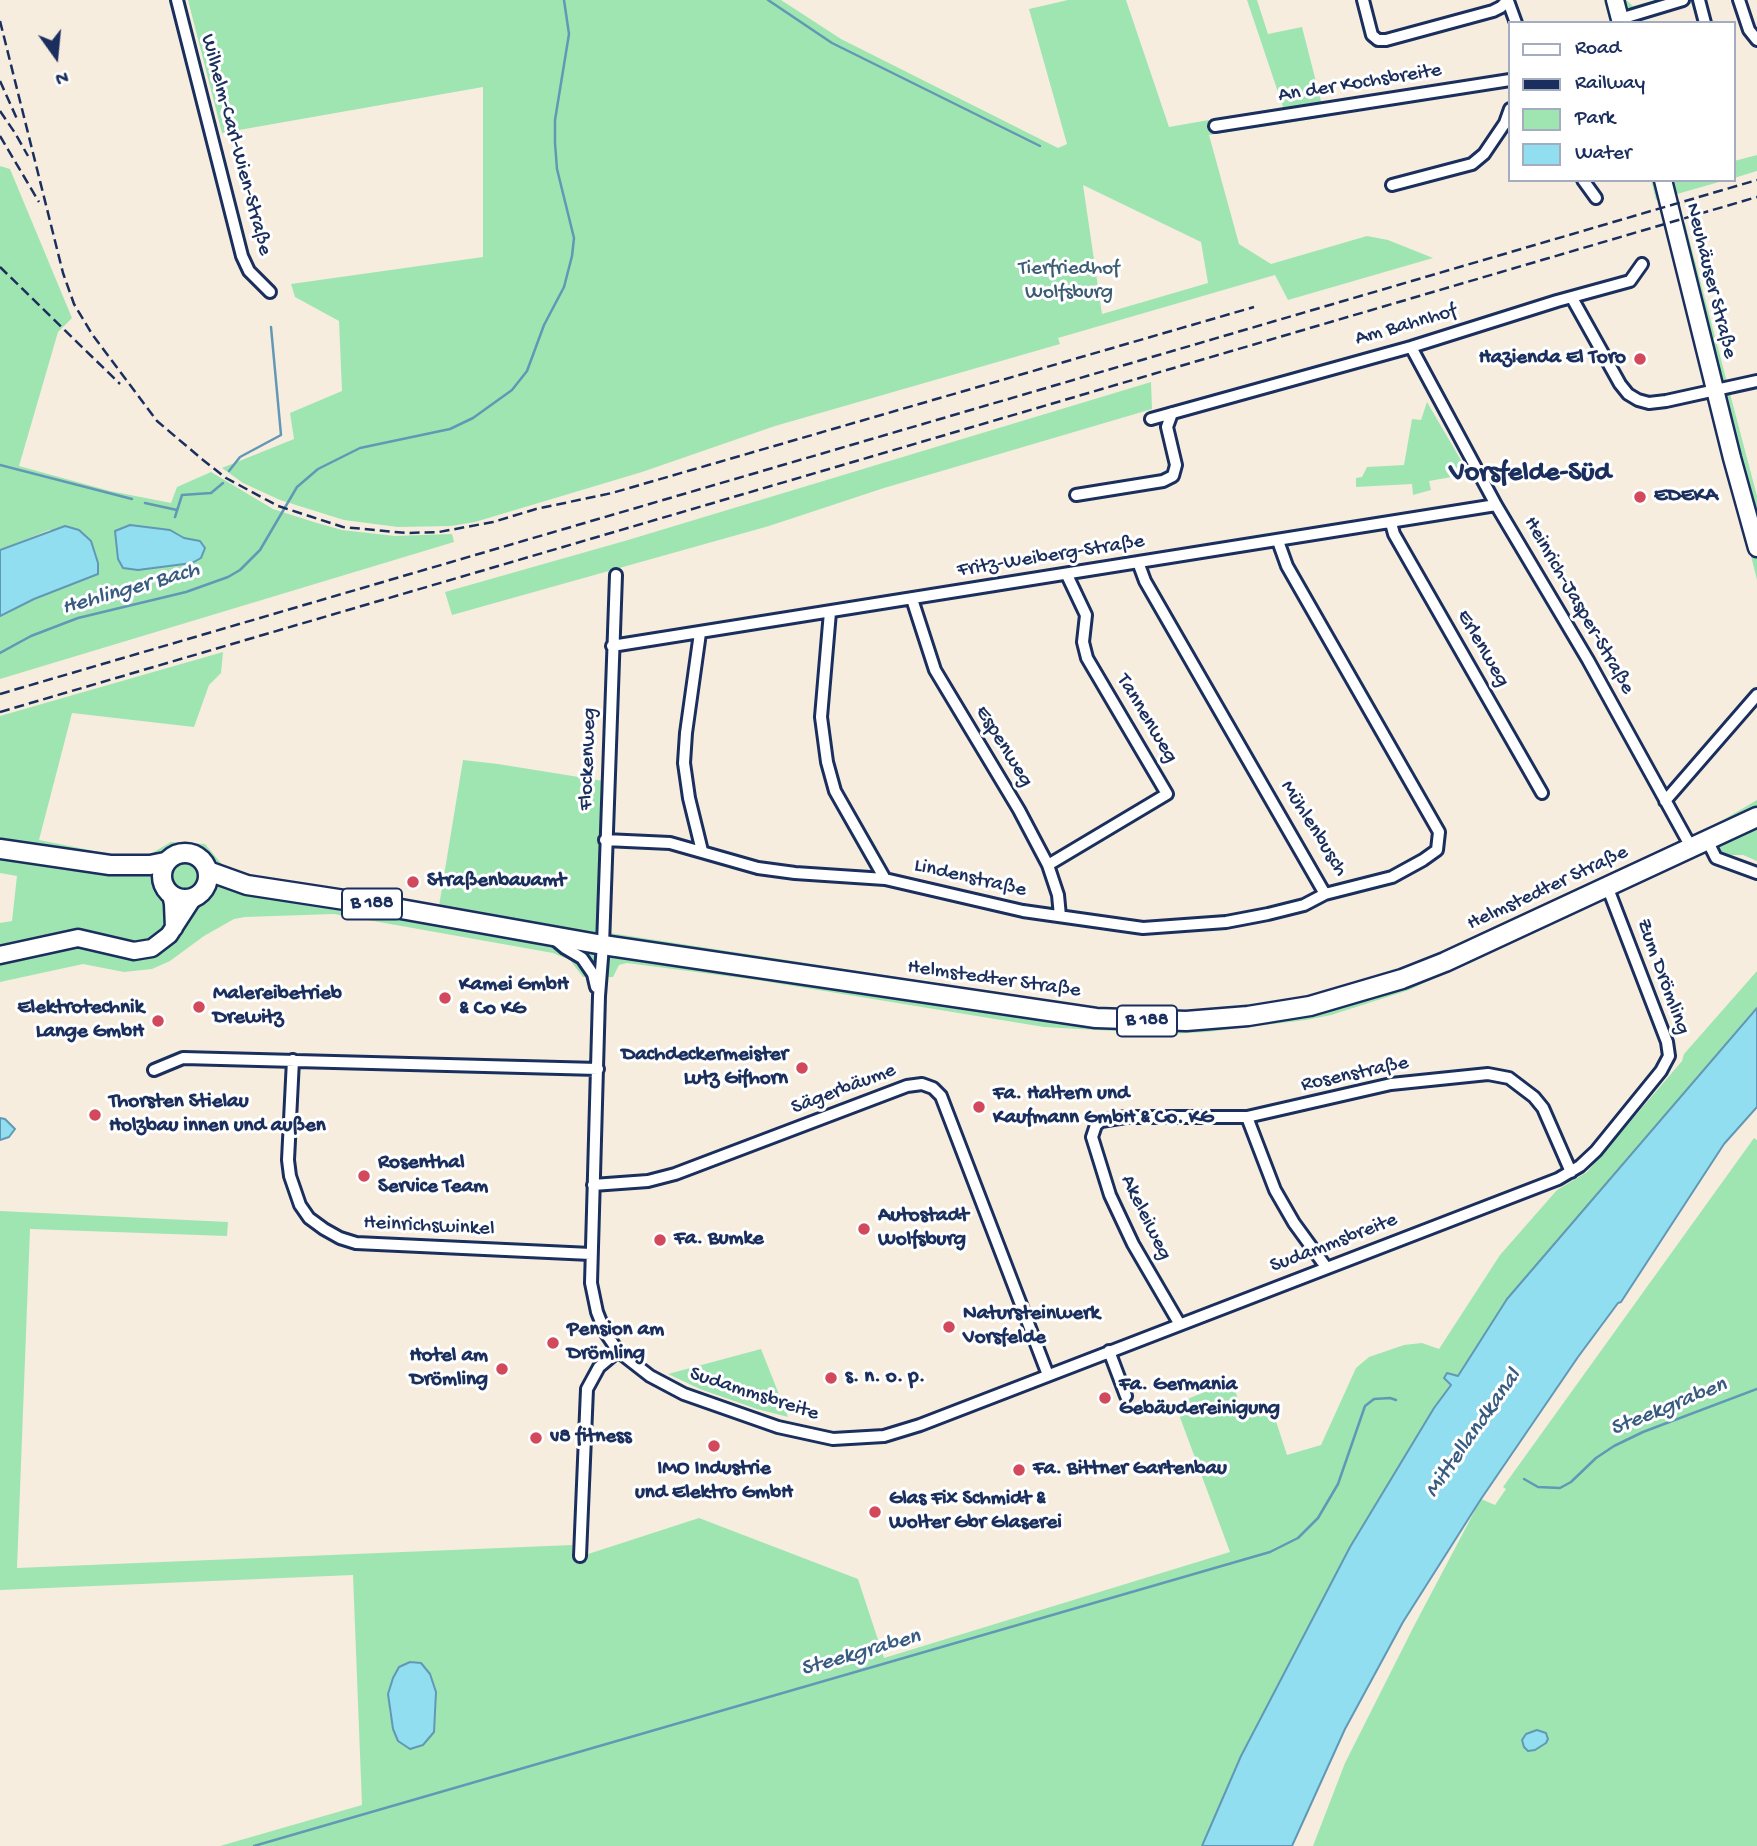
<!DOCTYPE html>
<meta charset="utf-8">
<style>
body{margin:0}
#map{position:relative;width:1757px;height:1846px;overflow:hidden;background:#f6eddf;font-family:"Gochi Hand",sans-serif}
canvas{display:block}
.legend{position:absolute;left:1508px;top:21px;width:228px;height:161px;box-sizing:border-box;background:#fff;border:2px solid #a4acbf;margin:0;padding:9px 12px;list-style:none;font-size:21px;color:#1b2f5e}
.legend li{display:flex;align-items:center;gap:14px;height:35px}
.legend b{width:35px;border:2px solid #a4acbf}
.north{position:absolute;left:21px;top:21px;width:70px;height:70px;-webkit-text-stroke:5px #fff;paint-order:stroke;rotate:165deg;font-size:19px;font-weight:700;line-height:28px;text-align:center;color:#1b2f5e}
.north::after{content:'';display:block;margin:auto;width:24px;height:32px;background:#1b2f5e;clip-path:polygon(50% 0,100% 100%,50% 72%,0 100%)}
</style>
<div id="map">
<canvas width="1757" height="1846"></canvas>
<ul class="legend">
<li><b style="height:9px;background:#fff"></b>Road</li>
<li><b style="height:9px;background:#1b2f5e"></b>Railway</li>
<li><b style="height:19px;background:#9fe5b1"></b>Park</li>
<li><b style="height:19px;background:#90deef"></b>Water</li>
</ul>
<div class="north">N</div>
</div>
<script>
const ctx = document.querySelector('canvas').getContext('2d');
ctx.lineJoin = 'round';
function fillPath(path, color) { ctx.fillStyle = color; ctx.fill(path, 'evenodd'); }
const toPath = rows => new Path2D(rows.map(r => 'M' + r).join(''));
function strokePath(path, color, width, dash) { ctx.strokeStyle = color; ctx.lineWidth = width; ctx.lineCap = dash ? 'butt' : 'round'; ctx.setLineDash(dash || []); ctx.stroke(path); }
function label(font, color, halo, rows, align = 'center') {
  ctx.font = font + ' "Gochi Hand",sans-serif'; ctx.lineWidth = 6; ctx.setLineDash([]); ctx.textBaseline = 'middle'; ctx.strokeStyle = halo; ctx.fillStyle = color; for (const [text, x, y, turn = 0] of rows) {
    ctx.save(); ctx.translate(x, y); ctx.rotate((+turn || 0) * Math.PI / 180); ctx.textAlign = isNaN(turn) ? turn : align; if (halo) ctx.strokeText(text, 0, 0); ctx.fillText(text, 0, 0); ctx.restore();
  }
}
fillPath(toPath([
 [188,0,781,0,841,39,1058,148,1067,144,1029,9,1068,0,1126,0,1169,127,1283,107,1247,0,1257,0,1268,34,1302,27,1325,117,1209,135,1239,244,1271,264,1367,236,1388,240,1433,258,1288,300,1275,275,1058,338,1060,344,775,426,642,472,475,522,451,526,398,527,344,520,280,500,243,483,222,468,294,439,290,413,342,391,339,321,295,297,291,284,483,257,483,87,222,133],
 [1083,185,1201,242,1208,283,1102,314],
 [1604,0,1626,0,1633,6,1655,0,1704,0,1632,20,1632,23,1610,23],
 [1757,155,1757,171,1734,178,1734,161],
 [0,166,10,169,72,318,58,332,19,466,110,491,171,503,177,487,211,472,273,509,317,523,342,530,395,536,452,534,454,542,0,679,0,616,34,599,98,574,91,541,79,530,49,530,0,550],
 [130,525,170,530,184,538,200,541,192,563,138,570],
 [1651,180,1726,180,1656,200],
 [1685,223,1757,496,1757,580,1715,411,1704,381,1665,230],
 [1151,382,1152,409,884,488,769,526,452,615,445,592,628,540],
 [1427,402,1469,474,1429,481,1431,490,1413,495,1412,484,1356,487,1356,478,1362,477,1367,467,1404,465,1412,419,1421,420],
 [223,652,221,673,209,685,194,727,72,713,39,840,140,860,171,842,205,844,230,874,439,906,463,760,498,764,616,783,610,933,1119,1011,1156,1013,1218,1011,1284,1003,1325,995,1372,981,1436,957,1679,846,1757,800,1757,861,1743,855,1724,855,1715,846,1409,990,1331,1015,1306,1020,1207,1032,1167,1034,1044,1027,757,980,627,963,619,965,613,977,583,977,570,960,553,953,334,914,245,917,234,919,204,936,170,961,152,969,124,972,83,964,0,982,0,923,12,921,17,876,0,873,0,716],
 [1757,971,1757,1008,1507,1299,1458,1376,1447,1373,1444,1378,1452,1384,1434,1408,1350,1547,1241,1756,1202,1846,220,1846,362,1805,353,1575,0,1590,0,1211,228,1222,227,1236,30,1229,17,1568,572,1545,572,1557,582,1556,699,1518,858,1579,884,1658,1230,1552,1175,1404,1232,1381,1244,1417,1272,1409,1287,1455,1321,1445,1356,1368,1369,1357,1404,1345,1422,1343,1439,1349,1500,1255,1557,1190,1587,1172,1682,1061,1684,1054],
 [388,1694,436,1708,434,1732,398,1741,390,1715],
 [1754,1138,1757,1140,1757,1846,1313,1846,1345,1763,1414,1626,1481,1499,1495,1505,1506,1489,1503,1487],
 [761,1349,788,1417,757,1409,700,1389,668,1374]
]), '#9fe5b1');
const water = toPath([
 [130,525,170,530,184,538,200,541,205,548,201,558,192,563,138,570,123,568,118,559,115,531,130,525],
 [65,526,79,530,91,541,98,563,98,574,34,599,0,616,0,550,65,526],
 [1757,1008,1757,1107,1724,1144,1621,1302,1618,1303,1578,1357,1481,1499,1403,1622,1345,1729,1292,1846,1202,1846,1241,1756,1350,1547,1434,1408,1451,1385,1444,1378,1447,1373,1458,1376,1507,1299,1757,1008],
 [0,1118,5,1119,15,1129,9,1137,0,1140,0,1118],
 [410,1662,421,1663,430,1674,436,1692,434,1732,423,1745,410,1749,398,1741,393,1729,388,1694,393,1678,399,1667,410,1662],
 [1537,1730,1546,1733,1548,1739,1546,1743,1535,1750,1528,1751,1524,1747,1522,1740,1526,1734,1537,1730]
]);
fillPath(water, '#90deef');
strokePath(water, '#6198b5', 2);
strokePath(toPath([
 [768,0,832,43,1040,146],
 [0,465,132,499],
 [229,471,240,457,281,435,271,327],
 [145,503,177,510],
 [175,517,182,495,211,493,223,483],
 [0,653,31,636,78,618,186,592,228,577,240,570,260,550,297,487,318,469,360,448,450,429,473,418,512,390,527,371,544,325,564,287,572,256,574,238,557,169,555,143,555,120,569,34,564,0],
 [1524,1479,1538,1487,1560,1488,1571,1482,1596,1458,1614,1446,1643,1432,1757,1389],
 [254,1846,1270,1552,1298,1538,1318,1518,1338,1484,1365,1406,1374,1399,1390,1398,1396,1400]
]), '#6198b5', 2.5);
const minor = toPath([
 [177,0,242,256,249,271,270,292],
 [1363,0,1372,35,1378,40,1386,40,1493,11,1501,7,1508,0],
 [1699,0,1705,23],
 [1739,0,1749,30,1757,40],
 [1508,1,1516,23],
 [1620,19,1683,0],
 [1215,126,1510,80],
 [1583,180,1596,198],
 [1392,185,1472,164,1484,154,1505,123,1510,109],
 [1572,298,1620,384,1628,394,1638,400,1649,403,1666,401,1757,381],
 [1411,347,1496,505,1588,660,1691,847],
 [1151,419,1411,347,1557,301,1630,281,1642,264],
 [1076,495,1163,481,1173,476,1176,465,1167,427,1172,413],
 [1391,523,1394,534,1542,793],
 [1138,562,1145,581,1325,894],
 [616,575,603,945,599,996,591,1283,597,1312,605,1332,618,1351,650,1376,684,1394,778,1427,833,1439,884,1436,920,1425,1558,1179,1580,1166,1596,1151,1661,1071,1669,1056,1667,1042,1607,886],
 [912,599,935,670,1019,810,1048,865,1058,895,1060,916],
 [830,612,821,717,827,762,835,791,885,879],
 [700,633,686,733,684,763,689,798,702,851],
 [612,646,1496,505],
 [1665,801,1757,695],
 [605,840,670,843,758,868,795,873,885,879,1023,911,1143,928,1226,922,1268,914,1304,905,1325,894,1392,877,1423,860,1437,850,1439,832,1287,566,1278,541],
 [1707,840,1716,858,1757,873],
 [1048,865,1167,794,1087,658,1083,642,1086,615,1067,575],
 [553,938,565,948,582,958,593,974,596,987],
 [293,1060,288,1160,290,1176,300,1205,309,1218,324,1229,340,1238,356,1243,591,1254],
 [154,1070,183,1058,598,1069],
 [1247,1117,1275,1190,1294,1223,1326,1267],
 [593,1185,648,1181,675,1174,907,1086,922,1084,933,1088,941,1096,1048,1375],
 [1179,1323,1133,1244,1110,1195,1092,1137,1096,1125,1101,1121,1126,1117,1247,1117,1391,1084,1488,1074,1509,1078,1534,1097,1543,1108,1571,1172],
 [1109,1351,1126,1396],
 [580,1556,587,1389,599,1367,618,1351]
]);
const secondary = toPath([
 [1615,0,1621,23],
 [1663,180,1732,458,1757,548],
 [171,894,173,904,174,928],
 [0,955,78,938,134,951,152,948,169,935,193,898]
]);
const primary = toPath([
 [0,849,110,865,150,865,165,862],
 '162 876a23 23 0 1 1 46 0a23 23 0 1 1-46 0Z',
 [208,871,247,885,384,906,603,945,1096,1018,1186,1021,1248,1016,1310,1006,1402,979,1445,962,1757,817]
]);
strokePath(minor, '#1b2f5e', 16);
strokePath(secondary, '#1b2f5e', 21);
strokePath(primary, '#1b2f5e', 23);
strokePath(minor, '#fff', 10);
strokePath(secondary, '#fff', 16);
strokePath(primary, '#fff', 18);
strokePath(toPath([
 [0,21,63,273,74,304,92,334,157,421,203,460,226,478,278,506,343,527,406,533,439,532,493,522,536,509,612,493,1254,307],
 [0,81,17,119],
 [0,111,15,133,28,156],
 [0,136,39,202],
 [0,267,120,384],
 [0,694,1757,180],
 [0,712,1757,197]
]), '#1b2f5e', 2.5, [10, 5]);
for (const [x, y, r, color] of [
 [1640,359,7,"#d1495b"],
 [1640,497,7,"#d1495b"],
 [413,882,7,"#d1495b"],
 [445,998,7,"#d1495b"],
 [199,1007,7,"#d1495b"],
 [158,1021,7,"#d1495b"],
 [802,1068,7,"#d1495b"],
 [979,1107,7,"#d1495b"],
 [95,1115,7,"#d1495b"],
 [364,1176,7,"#d1495b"],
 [864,1229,7,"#d1495b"],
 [660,1240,7,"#d1495b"],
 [949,1327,7,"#d1495b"],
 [553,1343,7,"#d1495b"],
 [502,1369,7,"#d1495b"],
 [831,1378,7,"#d1495b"],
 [1105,1398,7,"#d1495b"],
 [536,1438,7,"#d1495b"],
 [714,1446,7,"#d1495b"],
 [1019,1470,7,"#d1495b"],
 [875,1512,7,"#d1495b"]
]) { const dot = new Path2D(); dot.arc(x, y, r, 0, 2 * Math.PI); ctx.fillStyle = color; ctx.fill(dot); strokePath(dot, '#fff', 2.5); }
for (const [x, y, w] of [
 [372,904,60],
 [1147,1021,60]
]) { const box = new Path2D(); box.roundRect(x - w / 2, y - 15.5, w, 31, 5); ctx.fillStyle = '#fff'; ctx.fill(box); strokePath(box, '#1b2f5e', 2); }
label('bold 19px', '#1b2f5e', null, [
 ["B 188",372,904],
 ["B 188",1147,1021]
]);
label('21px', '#1b2f5e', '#fff', [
 ["An der Kochsbreite",1360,84,-9],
 ["Wilhelm-Carl-Wien-Straße",235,145,75],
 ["Neuhäuser Straße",1710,281,76],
 ["Am Bahnhof",1406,326,-16],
 ["Fritz-Weiberg-Straße",1051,557,-9],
 ["Heinrich-Jasper-Straße",1578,606,60],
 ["Erlenweg",1482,649,60],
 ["Tannenweg",1146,719,59],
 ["Espenweg",1003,747,58],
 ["Flockenweg",589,759,-88],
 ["Mühlenbusch",1313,829,58],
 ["Lindenstraße",970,879,13],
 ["Helmstedter Straße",1548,889,-25],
 ["Zum Drömling",1662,977,70],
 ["Helmstedter Straße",994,980,8],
 ["Rosenstraße",1355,1075,-12],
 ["Sägerbäume",844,1090,-21],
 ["Akeleiweg",1145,1218,64],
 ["Heinrichswinkel",429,1227,3],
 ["Sudammsbreite",1334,1244,-21],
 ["Sudammsbreite",754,1395,18]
]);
label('21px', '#3c5c73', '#fff', [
 ["Tierfriedhof",1069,270],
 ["Wolfsburg",1069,294]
]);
label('bold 21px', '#1b2f5e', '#fff', [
 ["Hazienda El Toro",1626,359,"right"],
 ["EDEKA",1654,497],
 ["Straßenbauamt",427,882],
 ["Kamei GmbH",459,986],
 ["& Co KG",459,1010],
 ["Malereibetrieb",213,995],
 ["Drewitz",213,1019],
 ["Elektrotechnik",144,1009,"right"],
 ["Lange GmbH",144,1033,"right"],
 ["Dachdeckermeister",788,1056,"right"],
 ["Lutz Gifhorn",788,1080,"right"],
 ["Fa. Haltern und",993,1095],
 ["Kaufmann GmbH & Co. KG",993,1119],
 ["Thorsten Stielau",109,1103],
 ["Holzbau innen und außen",109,1127],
 ["Rosenthal",378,1164],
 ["Service Team",378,1188],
 ["Autostadt",878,1217],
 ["Wolfsburg",878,1241],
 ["Fa. Bumke",674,1240],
 ["Natursteinwerk",963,1315],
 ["Vorsfelde",963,1339],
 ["Pension am",567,1331],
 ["Drömling",567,1355],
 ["Hotel am",488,1357,"right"],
 ["Drömling",488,1381,"right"],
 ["s. n. o. p.",845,1378],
 ["Fa. Germania",1119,1386],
 ["Gebäudereinigung",1119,1410],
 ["v8 fitness",550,1438],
 ["IMO Industrie",714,1470,"center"],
 ["und Elektro GmbH",714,1494,"center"],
 ["Fa. Bittner Gartenbau",1033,1470],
 ["Glas Fix Schmidt &",889,1500],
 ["Wolter Gbr Glaserei",889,1524]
], 'left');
label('italic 23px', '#385b82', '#fff', [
 ["Hehlinger Bach",131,590,-16],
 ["Steekgraben",1669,1408,-22],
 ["Mittellandkanal",1474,1434,-55],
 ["Steekgraben",861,1654,-16]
]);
label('bold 28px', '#1b2f5e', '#fff', [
 ["Vorsfelde-Süd",1530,475]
]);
</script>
